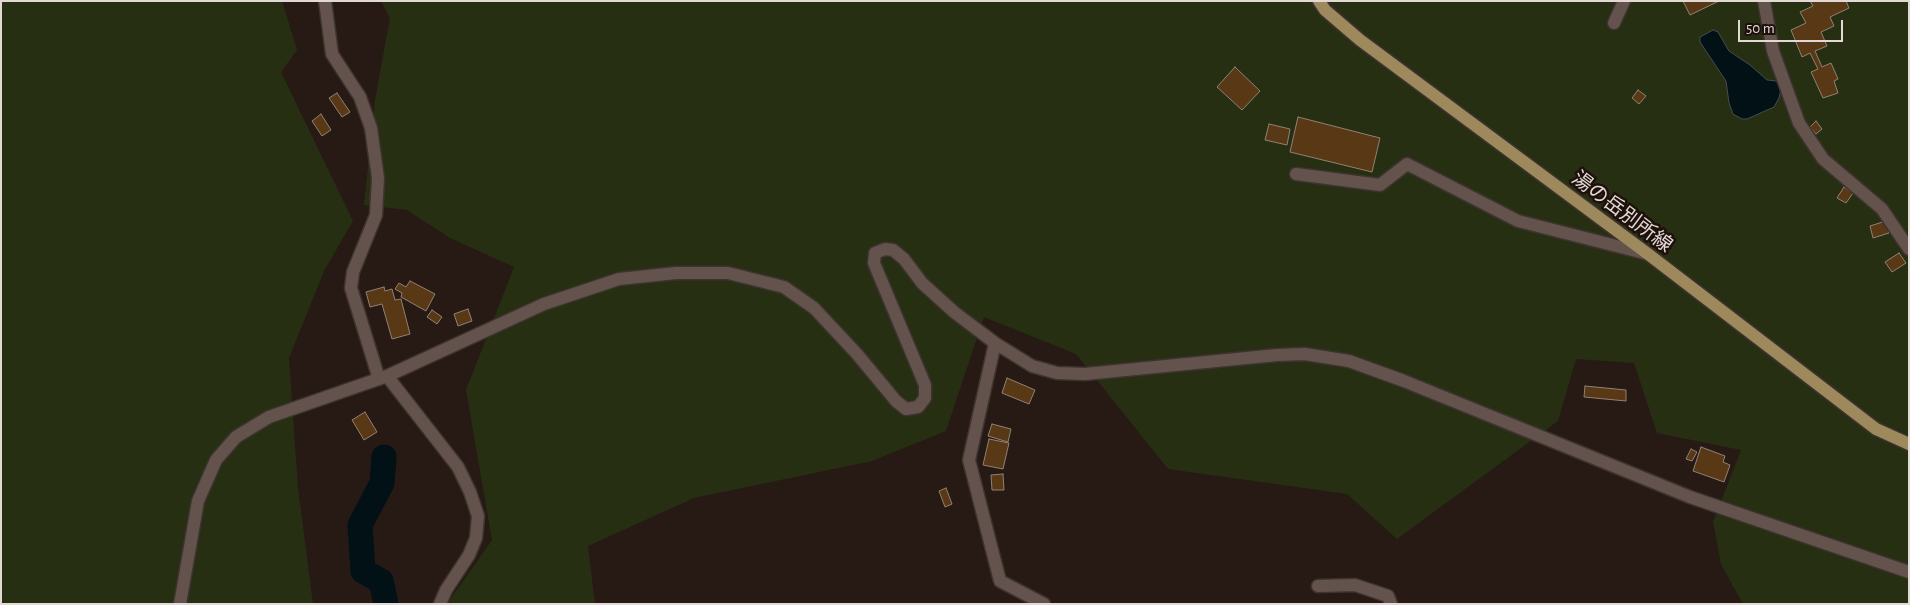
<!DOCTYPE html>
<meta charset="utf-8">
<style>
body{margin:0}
#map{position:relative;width:1910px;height:605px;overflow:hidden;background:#271914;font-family:"Alegreya Sans",sans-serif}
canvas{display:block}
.frame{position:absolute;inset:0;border:2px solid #e2d8d4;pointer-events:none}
.scale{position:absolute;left:1738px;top:20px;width:105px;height:22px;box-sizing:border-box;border:2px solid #e2d8d4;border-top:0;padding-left:6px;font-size:15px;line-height:18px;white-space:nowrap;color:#e2d8d4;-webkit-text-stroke:4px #1e100b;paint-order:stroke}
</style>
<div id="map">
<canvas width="1910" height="605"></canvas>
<div class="frame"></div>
<div class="scale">50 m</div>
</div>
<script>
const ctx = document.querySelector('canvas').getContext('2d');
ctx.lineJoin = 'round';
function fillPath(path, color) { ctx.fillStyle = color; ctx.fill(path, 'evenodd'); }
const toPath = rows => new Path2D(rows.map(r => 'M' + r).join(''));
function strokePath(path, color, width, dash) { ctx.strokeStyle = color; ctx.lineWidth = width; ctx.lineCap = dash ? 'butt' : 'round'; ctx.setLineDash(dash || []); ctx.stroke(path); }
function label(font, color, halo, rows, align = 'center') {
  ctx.font = font + ' "Alegreya Sans","Noto Sans JP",sans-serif'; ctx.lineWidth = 5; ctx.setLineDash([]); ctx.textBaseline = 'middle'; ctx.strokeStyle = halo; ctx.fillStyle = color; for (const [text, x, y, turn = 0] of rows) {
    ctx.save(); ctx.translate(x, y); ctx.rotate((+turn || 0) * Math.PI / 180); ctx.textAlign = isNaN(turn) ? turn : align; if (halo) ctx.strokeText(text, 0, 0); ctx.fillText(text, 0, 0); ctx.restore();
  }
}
fillPath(toPath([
 [1,1,282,1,297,50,281,72,353,221,324,271,289,358,298,488,313,604,1,604],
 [381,1,1909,1,1909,604,1743,604,1721,564,1713,522,1741,450,1657,433,1634,363,1576,359,1558,421,1397,539,1347,494,1168,469,1076,354,984,317,946,431,872,461,694,498,588,546,595,604,447,604,492,540,466,390,514,267,450,238,407,210,364,205,375,100,390,18]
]), '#272f13');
const water = toPath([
 [1713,30,1718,32,1729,51,1750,65,1767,80,1776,81,1779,83,1781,89,1779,98,1774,107,1747,119,1742,119,1733,114,1729,103,1726,81,1700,42,1700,37,1713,30]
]);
fillPath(water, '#011116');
strokePath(water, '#444d4f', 1);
strokePath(toPath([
 [384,457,382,483,360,525,363,571,381,581,386,604]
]), '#011116', 25);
const building = toPath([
 [1683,1,1719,1,1690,15,1683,1],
 [1810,1,1846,1,1849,8,1830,17,1834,26,1821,32,1827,46,1815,51,1822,67,1831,63,1838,79,1834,81,1838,93,1823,98,1811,72,1818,69,1810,53,1802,57,1791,30,1806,23,1800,12,1813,6,1810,1],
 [1235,67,1260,91,1242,110,1217,87,1235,67],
 [1638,90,1646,96,1639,104,1632,98,1638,90],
 [337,93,350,112,342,117,329,98,337,93],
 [321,114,331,130,322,136,312,121,321,114],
 [1298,117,1380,138,1372,172,1290,152,1298,117],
 [1816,121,1822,129,1816,134,1810,127,1816,121],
 [1269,124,1290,129,1287,145,1265,140,1269,124],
 [1844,187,1853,193,1846,203,1837,198,1844,187],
 [1886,221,1889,233,1873,238,1870,226,1886,221],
 [1899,253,1906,263,1892,272,1885,262,1899,253],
 [410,281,435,294,426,311,401,297,402,293,395,289,399,283,406,287,410,281],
 [384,287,385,291,392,289,395,300,401,299,410,334,392,339,382,304,370,307,366,292,384,287],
 [468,309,472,321,458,326,454,314,468,309],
 [432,310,442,317,437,324,427,317,432,310],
 [1007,378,1035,390,1029,404,1002,393,1007,378],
 [1585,386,1626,390,1626,401,1584,397,1585,386],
 [365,412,377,432,364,440,352,420,365,412],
 [992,424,1011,429,1008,442,988,436,992,424],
 [989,439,1009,443,1003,469,983,465,989,439],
 [1701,447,1725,456,1723,462,1730,465,1724,482,1693,471,1701,447],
 [1691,449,1697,452,1692,461,1686,459,1691,449],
 [1003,474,1004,490,992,490,991,475,1003,474],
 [946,488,952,504,945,507,939,491,946,488]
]);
fillPath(building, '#593816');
strokePath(building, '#8f8275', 1);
const minor = toPath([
 [325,1,332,54,360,97,371,128,378,178,376,215,353,272,351,288,379,379],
 [1764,1,1773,51,1799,123,1823,159,1882,209,1909,249],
 [1614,23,1624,1],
 [1296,174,1380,185,1407,164,1518,221,1648,254],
 [995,343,969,460,1000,581,1044,604],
 [387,376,458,467,470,492,478,516,476,538,469,555,446,590,440,604],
 [1318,586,1355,585,1388,596,1391,604],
 [180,604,198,501,216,460,236,437,269,417,387,376,544,304,619,279,676,273,728,273,784,287,814,308,857,354,896,401,906,409,918,407,925,398,925,385,874,263,875,253,885,249,893,250,904,259,922,283,954,312,995,343,1032,366,1057,373,1085,374,1277,355,1305,354,1349,361,1404,381,1690,497,1909,572]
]);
const major = toPath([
 [1319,1,1325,10,1360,40,1648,254,1876,429,1909,444]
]);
strokePath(minor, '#3e3330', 15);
strokePath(major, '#3e3330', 15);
strokePath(minor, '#64534c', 12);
strokePath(major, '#9e895d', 12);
label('20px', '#e2d8d4', '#1e100b', [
 ["湯の岳別所線",1622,212,37]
]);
</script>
